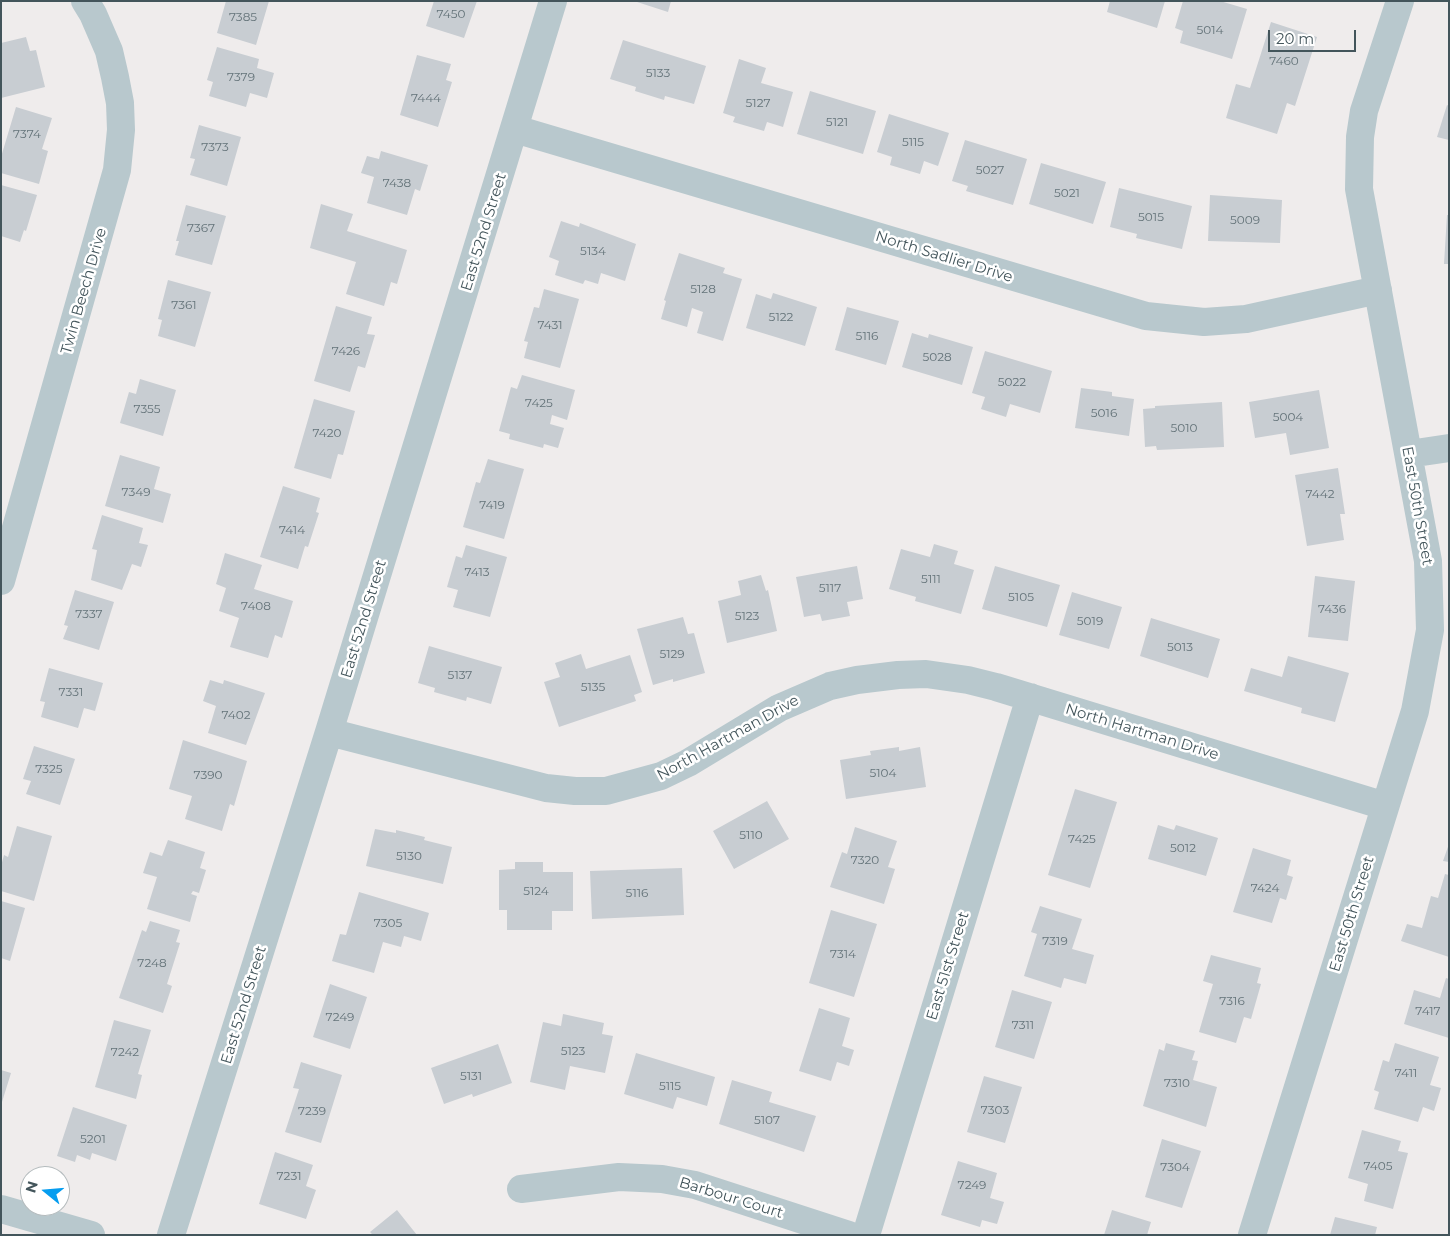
<!DOCTYPE html>
<style>
body{margin:0}
#map{position:relative;width:1450px;height:1236px;overflow:hidden;background:#efecec;font-family:Montserrat,sans-serif}
canvas{display:block}
.frame{position:absolute;inset:0;border:2px solid #43555b;pointer-events:none}
.north{position:absolute;left:20px;top:1166px;width:50px;height:50px;box-sizing:border-box;background:#fff;border:1px solid #b4bbbd;border-radius:50%;rotate:287deg;font-size:14px;font-weight:700;line-height:20px;text-align:center;color:#43555b}
.north::after{content:'';display:block;margin:auto;width:18px;height:22px;background:#069def;clip-path:polygon(50% 0,100% 100%,50% 72%,0 100%)}
.scale{position:absolute;left:1268px;top:30px;width:88px;height:22px;box-sizing:border-box;border:2px solid #43555b;border-top:0;padding-left:6px;font-size:15px;line-height:18px;white-space:nowrap;color:#43555b;-webkit-text-stroke:4px #fff;paint-order:stroke}
</style>
<div id="map">
<canvas width="1450" height="1236"></canvas>
<div class="frame"></div>
<div class="north">N</div>
<div class="scale">20 m</div>
</div>
<script>
const ctx = document.querySelector('canvas').getContext('2d');
ctx.lineJoin = 'round';
function fillPath(path, color) { ctx.fillStyle = color; ctx.fill(path, 'evenodd'); }
const toPath = rows => new Path2D(rows.map(r => 'M' + r).join(''));
function strokePath(path, color, width, dash) { ctx.strokeStyle = color; ctx.lineWidth = width; ctx.lineCap = dash ? 'butt' : 'round'; ctx.setLineDash(dash || []); ctx.stroke(path); }
function label(font, color, halo, rows, align = 'center') {
  ctx.font = font + ' Montserrat,sans-serif'; ctx.lineWidth = 5; ctx.setLineDash([]); ctx.textBaseline = 'middle'; ctx.strokeStyle = halo; ctx.fillStyle = color; for (const [text, x, y, turn = 0] of rows) {
    ctx.save(); ctx.translate(x, y); ctx.rotate((+turn || 0) * Math.PI / 180); ctx.textAlign = isNaN(turn) ? turn : align; if (halo) ctx.strokeText(text, 0, 0); ctx.fillText(text, 0, 0); ctx.restore();
  }
}
fillPath(toPath([
 [226,1,269,1,256,45,217,33],
 [434,1,477,1,464,38,426,26],
 [634,1,671,1,668,12],
 [1110,1,1165,1,1157,28,1107,12],
 [1183,1,1220,1,1247,9,1232,59,1180,43,1183,31,1175,28],
 [1271,22,1317,37,1295,106,1287,103,1277,134,1226,118,1236,84,1250,88],
 [26,37,30,51,36,50,45,87,1,98,1,43],
 [623,40,706,66,694,104,665,96,664,100,635,91,636,87,610,79],
 [217,47,259,59,257,68,274,73,267,98,250,93,246,107,209,96,213,82,207,80],
 [417,55,451,64,446,80,452,82,438,127,400,115],
 [739,59,766,68,761,83,793,92,783,127,767,122,764,131,733,122,735,117,723,113],
 [810,91,876,111,863,154,797,134],
 [1447,105,1449,106,1449,140,1437,137],
 [16,107,52,118,42,149,48,151,39,184,1,173,1,157],
 [889,114,949,133,938,166,924,161,920,174,890,165,892,157,877,152],
 [199,125,241,137,227,186,190,175,195,159,190,158],
 [965,140,1027,159,1013,205,966,191,968,186,952,181],
 [381,151,428,165,420,191,415,189,407,215,367,203,374,177,361,173,367,156,379,159],
 [1041,163,1106,182,1093,224,1029,204],
 [1,185,37,195,26,231,24,230,20,242,1,236],
 [1119,188,1192,206,1182,249,1136,238,1137,234,1110,227],
 [1210,195,1282,200,1280,243,1208,241],
 [321,204,353,214,347,231,407,250,397,284,391,282,384,306,346,294,356,262,310,248],
 [186,205,226,216,212,265,175,255,179,241,176,241],
 [1447,215,1449,215,1449,264,1444,264],
 [561,221,579,227,580,223,636,244,625,281,601,273,598,284,585,280,583,284,555,275,559,261,549,257],
 [679,253,725,268,723,273,742,279,723,341,697,333,703,312,692,308,687,327,661,319,666,301,664,300],
 [168,280,211,292,195,347,158,336,162,320,158,319],
 [544,289,579,299,560,368,524,358,528,342,524,341,534,307,539,308],
 [773,293,817,307,805,346,746,328,756,294,771,299],
 [336,306,372,317,367,334,375,335,365,368,358,366,350,392,314,381],
 [847,307,899,321,886,365,835,350],
 [912,333,928,338,929,334,973,347,962,385,902,367],
 [985,351,1052,371,1040,413,1010,404,1006,417,981,409,985,397,972,393],
 [522,375,575,390,567,420,552,415,550,424,564,428,558,448,544,444,543,448,509,439,510,434,499,431,511,387,517,389],
 [140,379,176,390,163,436,120,423,129,392,136,394],
 [1081,388,1112,392,1112,396,1134,399,1129,436,1075,428],
 [1319,390,1329,448,1290,455,1286,433,1255,438,1249,402],
 [314,399,355,411,343,455,338,454,331,479,294,468],
 [1222,402,1224,447,1157,450,1156,446,1145,447,1143,409,1155,408,1155,406],
 [120,455,160,467,154,489,171,494,163,523,105,506],
 [488,459,524,469,504,539,463,527,476,482,480,483],
 [1338,468,1345,514,1340,514,1344,540,1307,546,1295,475],
 [283,486,320,498,316,512,319,513,308,547,305,546,298,569,260,557],
 [102,515,143,528,139,543,148,545,141,567,132,564,122,590,91,580,97,550,92,549],
 [934,544,958,551,954,564,974,570,961,614,915,601,916,597,889,589,901,549,930,557],
 [466,545,507,557,490,617,453,607,458,590,447,587,456,556,462,558],
 [225,553,262,565,254,589,293,601,282,638,275,635,268,658,230,647,239,618,219,611,226,588,216,584],
 [857,566,863,599,847,602,850,616,822,621,820,614,804,617,796,577],
 [995,566,1060,585,1047,627,982,609],
 [761,575,766,591,768,590,777,631,727,643,718,601,741,595,738,581],
 [1315,576,1355,581,1348,641,1308,637],
 [75,590,114,602,99,650,63,639,68,626,64,625],
 [1072,592,1122,607,1109,649,1059,635],
 [683,617,688,634,694,633,705,673,673,682,673,679,653,685,637,629],
 [1151,618,1220,639,1208,678,1140,656],
 [429,646,502,667,491,704,467,697,466,701,434,692,435,688,418,683],
 [581,654,586,669,630,655,642,692,634,695,636,701,559,727,544,682,560,677,555,663],
 [1288,656,1349,673,1335,722,1301,713,1302,708,1244,691,1251,668,1282,677],
 [49,668,103,683,95,711,84,708,78,728,41,717,45,702,40,701],
 [210,680,223,684,224,680,265,693,246,745,208,733,216,706,203,701],
 [183,740,247,761,234,806,230,804,222,831,185,819,192,796,169,789],
 [34,746,75,759,60,805,26,794,31,781,23,779],
 [899,747,899,751,920,747,926,787,846,799,840,760,871,755,870,751],
 [1075,789,1117,802,1090,888,1048,875],
 [767,801,789,839,734,869,713,831],
 [1158,825,1174,830,1176,825,1218,838,1206,876,1148,859],
 [17,826,52,836,34,901,1,891,1,866,4,855,8,857],
 [855,827,897,841,888,867,895,869,884,904,830,887,842,852,847,854],
 [375,829,396,833,396,830,425,837,424,840,452,847,443,884,366,866],
 [168,840,205,852,200,868,206,870,199,893,193,891,191,894,197,896,190,922,147,909,157,877,143,873,150,852,162,856],
 [1449,844,1449,862,1443,861],
 [1253,848,1291,860,1287,875,1293,877,1286,900,1280,898,1272,923,1233,912],
 [515,862,543,862,543,872,573,872,573,911,552,911,552,930,507,930,507,910,499,910,499,870,515,869],
 [682,868,684,915,592,919,590,871],
 [1445,874,1449,875,1449,957,1401,941,1407,924,1422,928,1431,896,1438,898],
 [359,892,429,913,421,941,404,936,401,947,383,942,374,973,332,961,340,934,346,935],
 [1,901,25,908,10,961,1,958],
 [1040,906,1082,919,1072,949,1094,955,1086,984,1064,978,1061,988,1024,976,1037,934,1031,932],
 [831,910,877,924,854,997,809,983],
 [150,921,180,930,176,942,180,943,167,984,172,986,163,1013,119,998,142,930,146,932],
 [1211,955,1261,968,1257,983,1261,984,1251,1019,1244,1017,1236,1043,1199,1032,1213,984,1203,981],
 [1446,978,1449,979,1449,1038,1404,1024,1414,990,1440,998],
 [330,984,367,997,350,1049,313,1037],
 [1012,990,1052,1002,1034,1059,995,1047],
 [819,1008,850,1018,842,1046,854,1050,849,1066,837,1062,831,1081,799,1071],
 [563,1014,604,1023,602,1034,613,1036,605,1073,570,1066,565,1090,530,1082,543,1022,561,1026],
 [114,1020,151,1030,138,1074,142,1075,136,1099,95,1087],
 [1166,1043,1195,1051,1192,1060,1198,1061,1193,1080,1217,1087,1206,1127,1143,1106,1159,1049,1164,1051],
 [1395,1043,1439,1057,1430,1085,1441,1088,1434,1111,1423,1107,1418,1122,1374,1109,1379,1092,1374,1090,1383,1060,1389,1062],
 [498,1044,512,1083,473,1097,472,1094,444,1104,431,1068],
 [636,1053,715,1077,707,1106,677,1097,673,1109,624,1094],
 [301,1062,342,1075,321,1143,285,1132,299,1089,293,1088],
 [1,1070,11,1073,2,1102,1,1102],
 [984,1076,1022,1087,1005,1143,967,1132],
 [732,1080,772,1092,769,1102,816,1116,804,1152,719,1124],
 [73,1107,127,1125,116,1161,92,1153,90,1160,77,1155,75,1162,57,1156],
 [1362,1130,1401,1141,1398,1151,1408,1153,1393,1209,1364,1201,1368,1184,1348,1178],
 [1162,1139,1201,1151,1182,1208,1145,1197],
 [275,1152,313,1165,306,1186,316,1190,306,1219,259,1204],
 [958,1161,997,1173,990,1198,1004,1202,997,1224,982,1220,980,1227,941,1215],
 [397,1210,417,1235,373,1235,370,1232],
 [1112,1210,1151,1222,1147,1235,1104,1235],
 [1335,1217,1377,1227,1375,1235,1330,1235]
]), '#c8cdd2');
strokePath(toPath([
 [515,129,1146,316,1204,322,1246,319,1378,290],
 [1409,454,1449,448],
 [1,581,117,170,121,130,120,103,115,77,109,51,93,14,85,1],
 [329,732,546,788,575,791,606,791,661,776,688,763,779,708,830,686,857,680,898,675,926,674,968,680,996,687,1385,806],
 [521,1189,619,1177,662,1179,695,1185,849,1235],
 [1,1209,91,1235],
 [171,1235,329,732,553,1],
 [866,1235,1030,697],
 [1252,1235,1415,711,1430,630,1428,561,1359,189,1360,137,1364,111,1400,1]
]), '#b8c8cd', 28);
label('12px', '#647379', null, [
 ["7450",451,14],
 ["7385",243,17],
 ["5014",1210,30],
 ["7460",1284,61],
 ["5133",658,73],
 ["7379",241,77],
 ["7444",426,98],
 ["5127",758,103],
 ["5121",837,122],
 ["7374",27,134],
 ["5115",913,142],
 ["7373",215,147],
 ["5027",990,170],
 ["7438",397,183],
 ["5021",1067,193],
 ["5015",1151,217],
 ["5009",1245,220],
 ["7367",201,228],
 ["5134",593,251],
 ["5128",703,289],
 ["7361",184,305],
 ["5122",781,317],
 ["7431",550,325],
 ["5116",867,336],
 ["7426",346,351],
 ["5028",937,357],
 ["5022",1012,382],
 ["7425",539,403],
 ["7355",147,409],
 ["5016",1104,413],
 ["5004",1288,417],
 ["5010",1184,428],
 ["7420",327,433],
 ["7349",136,492],
 ["7442",1320,494],
 ["7419",492,505],
 ["7414",292,530],
 ["7413",477,572],
 ["5111",931,579],
 ["5117",830,588],
 ["5105",1021,597],
 ["7408",256,606],
 ["7436",1332,609],
 ["7337",89,614],
 ["5123",747,616],
 ["5019",1090,621],
 ["5013",1180,647],
 ["5129",672,654],
 ["5137",460,675],
 ["5135",593,687],
 ["7331",71,692],
 ["7402",236,715],
 ["7325",49,769],
 ["5104",883,773],
 ["7390",208,775],
 ["5110",751,835],
 ["7425",1082,839],
 ["5012",1183,848],
 ["5130",409,856],
 ["7320",865,860],
 ["7424",1265,888],
 ["5124",536,891],
 ["5116",637,893],
 ["7305",388,923],
 ["7319",1055,941],
 ["7314",843,954],
 ["7248",152,963],
 ["7316",1232,1001],
 ["7417",1428,1011],
 ["7249",340,1017],
 ["7311",1023,1025],
 ["5123",573,1051],
 ["7242",125,1052],
 ["7411",1406,1073],
 ["5131",471,1076],
 ["7310",1177,1083],
 ["5115",670,1086],
 ["7303",995,1110],
 ["7239",312,1111],
 ["5107",767,1120],
 ["5201",93,1139],
 ["7405",1378,1166],
 ["7304",1175,1167],
 ["7231",289,1176],
 ["7249",972,1185]
]);
label('15px', '#43555b', '#fff', [
 ["East 52nd Street",484,232,-73],
 ["North Sadlier Drive",944,257,17],
 ["Twin Beech Drive",84,291,-74],
 ["East 50th Street",1417,506,80],
 ["East 52nd Street",364,619,-73],
 ["North Hartman Drive",1142,732,17],
 ["North Hartman Drive",728,738,-29],
 ["East 50th Street",1352,914,-73],
 ["East 51st Street",948,966,-73],
 ["East 52nd Street",244,1005,-73],
 ["Barbour Court",731,1198,17]
]);
</script>
